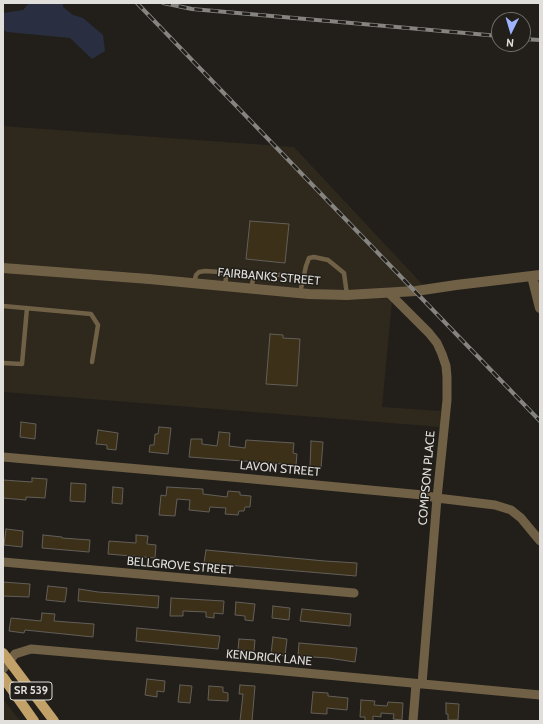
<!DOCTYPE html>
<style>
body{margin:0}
#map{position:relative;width:543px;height:724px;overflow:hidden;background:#221f1a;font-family:Cabin,sans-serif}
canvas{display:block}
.frame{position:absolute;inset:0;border:4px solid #e0dfdb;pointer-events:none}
.north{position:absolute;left:491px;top:12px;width:40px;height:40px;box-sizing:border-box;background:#221f1a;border:1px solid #6e6c67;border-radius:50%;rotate:185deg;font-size:11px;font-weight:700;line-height:16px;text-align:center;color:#e0dfdb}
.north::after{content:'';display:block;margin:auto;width:14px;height:18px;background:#9eb3fd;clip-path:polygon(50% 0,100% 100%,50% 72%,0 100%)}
</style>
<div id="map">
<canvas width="543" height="724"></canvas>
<div class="frame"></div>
<div class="north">N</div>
</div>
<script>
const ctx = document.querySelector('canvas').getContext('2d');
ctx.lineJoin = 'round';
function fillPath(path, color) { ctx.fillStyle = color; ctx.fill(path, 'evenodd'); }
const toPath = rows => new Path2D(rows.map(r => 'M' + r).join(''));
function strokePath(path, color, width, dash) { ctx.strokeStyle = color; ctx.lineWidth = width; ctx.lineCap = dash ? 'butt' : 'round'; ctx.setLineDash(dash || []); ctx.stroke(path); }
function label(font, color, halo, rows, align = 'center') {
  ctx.font = font + ' Cabin,sans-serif'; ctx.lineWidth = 3; ctx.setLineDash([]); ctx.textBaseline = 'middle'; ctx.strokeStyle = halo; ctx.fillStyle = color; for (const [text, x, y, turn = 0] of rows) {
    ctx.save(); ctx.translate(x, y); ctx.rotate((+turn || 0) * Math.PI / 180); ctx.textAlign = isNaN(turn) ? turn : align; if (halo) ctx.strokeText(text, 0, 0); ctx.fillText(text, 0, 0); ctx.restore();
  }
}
fillPath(toPath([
 [3,126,294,147,423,285,392,289,390,287,388,289,347,291,310,289,150,274,3,263],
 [3,272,149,284,309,298,347,300,388,298,392,302,382,407,441,411,440,427,3,392],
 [3,699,20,721,3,721]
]), '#2e281d');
fillPath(toPath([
 [29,3,63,3,63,7,73,15,83,18,103,35,105,51,92,59,70,38,7,32,3,29,3,13,23,10]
]), '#292f40');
const building = toPath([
 [250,221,289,224,285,263,246,259,250,221],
 [270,334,283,335,283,338,300,339,297,386,266,384,270,334],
 [21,422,36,424,35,439,20,437,21,422],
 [159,427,171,428,168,454,149,452,150,445,154,445,155,434,158,434,159,427],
 [98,430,118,433,116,450,107,449,107,445,96,444,98,430],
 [219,432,230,433,229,446,245,448,246,440,294,443,293,453,297,454,296,465,189,457,191,439,202,439,202,444,217,446,219,432],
 [311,441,323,442,321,468,310,467,311,441],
 [32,478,47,479,45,498,26,497,26,500,3,498,3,480,32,482,32,478],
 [71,483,86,484,85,502,70,501,71,483],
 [113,487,123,488,122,504,112,503,113,487],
 [167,487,203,489,203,494,227,497,228,491,240,492,240,495,251,496,250,507,245,507,244,511,239,511,238,515,225,514,226,508,210,507,209,512,189,510,190,500,177,499,175,516,159,515,161,495,166,496,167,487],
 [6,529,23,531,22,547,4,545,6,529],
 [43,535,62,537,62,538,90,540,89,552,42,548,43,535],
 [136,535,148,536,147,544,156,545,155,558,108,554,109,541,136,543,136,535],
 [206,550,325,561,357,563,356,576,204,563,206,550],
 [3,582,30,584,29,597,3,596,3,582],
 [48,586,67,588,65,602,46,600,48,586],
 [79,589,98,592,159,596,158,608,78,601,79,589],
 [171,598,224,601,223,614,214,613,214,618,206,617,206,612,183,611,183,616,170,616,171,598],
 [236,602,255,604,253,621,245,620,245,616,235,615,236,602],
 [273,606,290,608,289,620,272,618,273,606],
 [302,609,351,614,350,626,300,621,302,609],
 [42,613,55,614,54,621,94,624,93,637,25,630,24,633,9,631,11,618,41,621,42,613],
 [137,628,220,636,218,649,136,641,137,628],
 [273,637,287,639,285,656,271,654,273,637],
 [239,639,255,640,254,651,238,650,239,639],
 [299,643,357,648,355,662,328,658,298,656,299,643],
 [147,679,165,681,164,692,157,691,157,697,145,695,147,679],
 [180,685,192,686,190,703,178,702,180,685],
 [240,685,255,686,252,721,240,721,243,694,239,694,240,685],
 [209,686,223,687,223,692,228,693,228,701,208,700,209,686],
 [313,692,328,693,328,696,348,698,347,710,327,708,327,714,311,713,313,692],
 [361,700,375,701,374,705,387,706,388,702,403,703,402,720,393,719,394,714,381,713,381,717,373,716,373,721,365,721,365,717,360,717,361,700],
 [446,703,459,704,458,720,448,720,448,714,446,714,446,703]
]);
fillPath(building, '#3c3019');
strokePath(building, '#625f59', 1);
strokePath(toPath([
 [194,283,196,275,199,272,205,271,220,272,225,274,226,278,225,286],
 [251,288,254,276,258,273,304,277],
 [300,293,306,266,309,258,314,257,328,260,344,273,347,295],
 [3,306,91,314,98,325,92,362],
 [3,363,22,364,27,308]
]), '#706146', 4.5);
strokePath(toPath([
 [390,294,429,333,437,343,442,354,446,366,447,377,447,400,437,498,422,684],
 [3,457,242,478,423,495,437,498,495,505,511,510,521,518,540,541],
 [3,562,354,593],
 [3,669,15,654,31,649,263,669,540,695],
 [413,721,416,684]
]), '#706146', 9);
strokePath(toPath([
 [3,268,149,279,309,294,347,295,416,291,456,285,540,275],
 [532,276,540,308]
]), '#706146', 10);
strokePath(toPath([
 [3,653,54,721],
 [3,677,34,721]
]), '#c2a268', 10);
const rail = toPath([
 [137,3,540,421],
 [163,3,192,9,499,36],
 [523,39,540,40]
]);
strokePath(rail, '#868480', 4);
strokePath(rail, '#221f1a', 2.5, [8]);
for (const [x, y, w] of [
 [31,691,42]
]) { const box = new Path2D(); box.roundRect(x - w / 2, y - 9, w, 18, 3); ctx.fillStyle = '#221f1a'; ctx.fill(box); strokePath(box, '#e0dfdb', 1); }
label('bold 11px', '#e0dfdb', null, [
 ["SR 539",31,691]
]);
label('12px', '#e0dfdb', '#221f1a', [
 ["FAIRBANKS STREET",269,277,5],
 ["LAVON STREET",280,469,5],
 ["COMPSON PLACE",427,478,-85],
 ["BELLGROVE STREET",180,566,5],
 ["KENDRICK LANE",269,658,5]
]);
</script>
